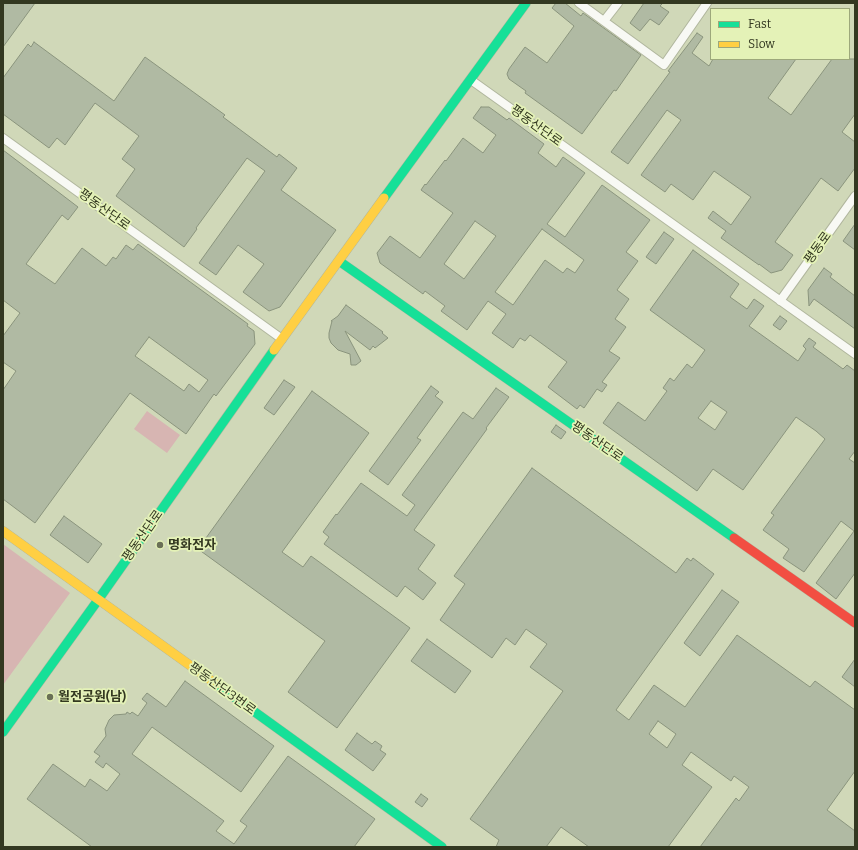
<!DOCTYPE html>
<meta charset="utf-8">
<style>
body{margin:0}
#map{position:relative;width:858px;height:850px;overflow:hidden;background:#d0d8b8;font-family:Bitter,serif}
canvas{display:block}
.frame{position:absolute;inset:0;border:4px solid #333821;pointer-events:none}
.legend{position:absolute;left:710px;top:8px;width:140px;height:52px;box-sizing:border-box;background:#e4f2b7;border:1px solid #9da87b;margin:0;padding:5px 7px;list-style:none;font-size:12px;color:#333821}
.legend li{display:flex;align-items:center;gap:8px;height:20px}
.legend b{width:20px;border:1px solid #9da87b}
</style>
<div id="map">
<canvas width="858" height="850"></canvas>
<div class="frame"></div>
<ul class="legend">
<li><b style="height:5px;background:#16e098"></b>Fast</li>
<li><b style="height:5px;background:#ffcf43"></b>Slow</li>
</ul>
</div>
<script>
const ctx = document.querySelector('canvas').getContext('2d');
ctx.lineJoin = 'round';
function fillPath(path, color) { ctx.fillStyle = color; ctx.fill(path, 'evenodd'); }
const toPath = rows => new Path2D(rows.map(r => 'M' + r).join(''));
function strokePath(path, color, width, dash) { ctx.strokeStyle = color; ctx.lineWidth = width; ctx.lineCap = dash ? 'butt' : 'round'; ctx.setLineDash(dash || []); ctx.stroke(path); }
function label(font, color, halo, rows, align = 'center') {
  ctx.font = font + ' Bitter,"Noto Sans KR",serif'; ctx.lineWidth = 3.5; ctx.setLineDash([]); ctx.textBaseline = 'middle'; ctx.strokeStyle = halo; ctx.fillStyle = color; for (const [text, x, y, turn = 0] of rows) {
    ctx.save(); ctx.translate(x, y); ctx.rotate((+turn || 0) * Math.PI / 180); ctx.textAlign = isNaN(turn) ? turn : align; if (halo) ctx.strokeText(text, 0, 0); ctx.fillText(text, 0, 0); ctx.restore();
  }
}
fillPath(toPath([
 [147,411,180,435,167,453,134,429],
 [3,544,70,593,3,685]
]), '#d7b5b2');
const building = toPath([
 [3,3,35,3,3,47,3,3],
 [556,3,565,3,581,16,583,13,641,55,616,91,614,90,582,134,525,93,526,91,509,79,507,74,509,69,525,47,547,63,574,26,552,8,556,3],
 [644,3,663,3,660,6,669,12,659,25,650,19,640,31,630,23,644,3],
 [697,33,703,37,692,53,709,66,713,59,796,59,768,98,791,115,832,59,855,59,855,114,842,132,855,142,855,168,838,191,821,178,775,242,793,255,782,270,771,273,759,264,759,265,721,238,726,231,708,218,713,211,731,225,751,197,714,171,693,200,671,184,665,192,641,175,681,120,667,110,628,164,611,152,670,72,668,71,697,33],
 [34,42,114,101,145,57,225,115,223,117,277,157,279,154,297,168,281,190,336,230,280,307,269,311,243,292,264,264,238,245,216,275,199,263,265,171,247,158,196,228,197,229,184,247,116,196,135,169,122,159,139,136,95,103,65,145,57,138,49,148,3,114,3,78,28,44,31,47,34,42],
 [481,107,489,107,507,120,509,118,544,144,538,153,556,167,563,157,585,173,547,224,565,237,602,185,650,220,626,252,638,261,617,290,629,299,615,319,626,327,609,351,620,358,602,382,607,385,602,392,597,389,584,408,580,405,577,409,548,387,567,362,530,335,525,341,520,338,513,348,492,333,506,314,488,301,467,330,441,311,445,306,425,291,423,294,380,263,377,253,390,236,420,258,453,213,421,190,425,184,426,185,445,160,446,161,463,138,483,153,496,135,473,118,481,107],
 [475,221,496,236,464,279,444,264,475,221],
 [542,229,584,260,575,273,567,268,563,273,545,260,513,305,495,292,542,229],
 [3,150,78,207,68,220,62,215,26,264,55,284,82,248,106,266,113,257,116,259,126,245,133,250,138,244,248,324,247,326,254,331,255,344,216,396,214,394,186,434,130,393,35,523,3,499,3,390,16,371,3,362,3,336,20,313,3,300,3,150],
 [149,337,208,380,199,392,189,384,184,391,135,356,149,337],
 [855,224,855,250,843,241,855,224],
 [664,232,674,239,656,264,646,257,664,232],
 [693,250,739,284,730,297,747,309,754,299,764,306,749,326,798,361,806,349,803,346,809,338,816,343,813,347,843,369,847,365,855,371,855,451,849,459,855,463,855,573,836,599,816,583,854,531,841,521,804,572,783,558,789,549,763,530,774,515,771,513,825,439,816,431,796,417,743,490,713,469,697,491,603,423,618,402,645,421,667,391,663,388,670,378,674,381,687,364,692,368,705,350,650,310,693,250],
 [711,401,727,412,715,430,698,418,711,401],
 [824,268,832,274,830,277,855,296,855,329,814,299,809,306,808,290,824,268],
 [346,305,383,332,382,333,388,338,375,348,373,346,370,350,345,331,361,361,356,365,351,365,350,354,338,350,331,343,329,338,329,333,332,321,331,321,338,316,346,305],
 [780,316,787,321,780,330,773,325,780,316],
 [284,380,295,387,274,415,264,408,284,380],
 [431,386,439,392,435,396,443,402,417,438,421,440,388,485,369,471,431,386],
 [496,388,509,397,486,428,487,429,414,530,435,545,418,569,436,583,423,600,405,586,397,597,324,544,329,537,323,532,336,514,337,515,361,483,407,516,415,505,402,495,463,412,473,419,496,388],
 [312,391,369,433,282,552,303,567,311,556,410,628,337,728,288,692,325,641,198,549,312,391],
 [556,425,566,432,561,439,551,432,556,425],
 [532,468,676,573,687,558,691,561,693,558,714,574,616,710,629,720,654,685,685,707,737,635,810,687,815,681,855,710,855,771,827,810,855,831,855,847,700,847,736,798,739,801,749,787,734,776,731,781,691,752,682,765,712,787,668,847,589,847,561,827,546,847,496,847,499,840,470,819,563,691,530,667,547,644,526,629,515,645,506,638,492,658,440,620,465,584,454,576,532,468],
 [658,721,676,734,667,748,649,734,658,721],
 [64,516,102,544,88,563,50,535,64,516],
 [722,590,739,602,700,656,684,643,722,590],
 [427,639,471,671,455,693,411,661,427,639],
 [855,659,855,687,842,677,855,659],
 [185,681,274,746,241,792,152,727,132,754,224,821,216,831,234,844,247,826,240,821,288,756,375,819,354,847,92,847,27,799,53,764,85,787,90,779,107,791,120,774,106,763,103,768,95,762,100,756,94,752,106,736,105,729,109,720,114,715,126,714,127,712,130,714,132,712,138,716,147,703,142,699,147,693,166,707,185,681],
 [357,733,372,744,375,741,382,746,380,750,386,754,373,771,345,750,357,733],
 [421,794,428,799,422,807,415,802,421,794]
]);
fillPath(building, '#b0baa3');
strokePath(building, '#8a947d', 1);
const street = toPath([
 [579,3,664,65,707,3],
 [604,21,618,3],
 [471,80,855,354],
 [3,138,282,339],
 [780,301,855,196]
]);
const fast = toPath([
 [384,198,526,3],
 [339,261,734,538],
 [216,684,442,847],
 [3,732,98,600,274,350]
]);
const slow = toPath([
 [274,350,384,198],
 [3,531,216,684]
]);
const jam = toPath([
 [734,538,855,623]
]);
strokePath(street, '#b0b69d', 10);
strokePath(fast, '#b0b69d', 10);
strokePath(slow, '#b0b69d', 10);
strokePath(jam, '#b0b69d', 10);
strokePath(street, '#f8f9f4', 8);
strokePath(fast, '#16e098', 9);
strokePath(slow, '#ffcf43', 9);
strokePath(jam, '#f24e42', 9);
for (const [x, y, r, color] of [
 [160,545,4,"#6a7056"],
 [50,697,4,"#6a7056"]
]) { const dot = new Path2D(); dot.arc(x, y, r, 0, 2 * Math.PI); ctx.fillStyle = color; ctx.fill(dot); strokePath(dot, '#e4f2b7', 1.5); }
label('13px', '#333821', '#e4f2b7', [
 ["평동산단로",536,126,36],
 ["평동산단로",104,210,36],
 ["평동로",818,248,-54],
 ["평동산단로",597,442,35],
 ["평동산단로",143,536,-55],
 ["평동산단3번로",222,689,36]
]);
label('bold 13px', '#333821', '#e4f2b7', [
 ["명화전자",168,545],
 ["월전공원(남)",58,697]
], 'left');
</script>
